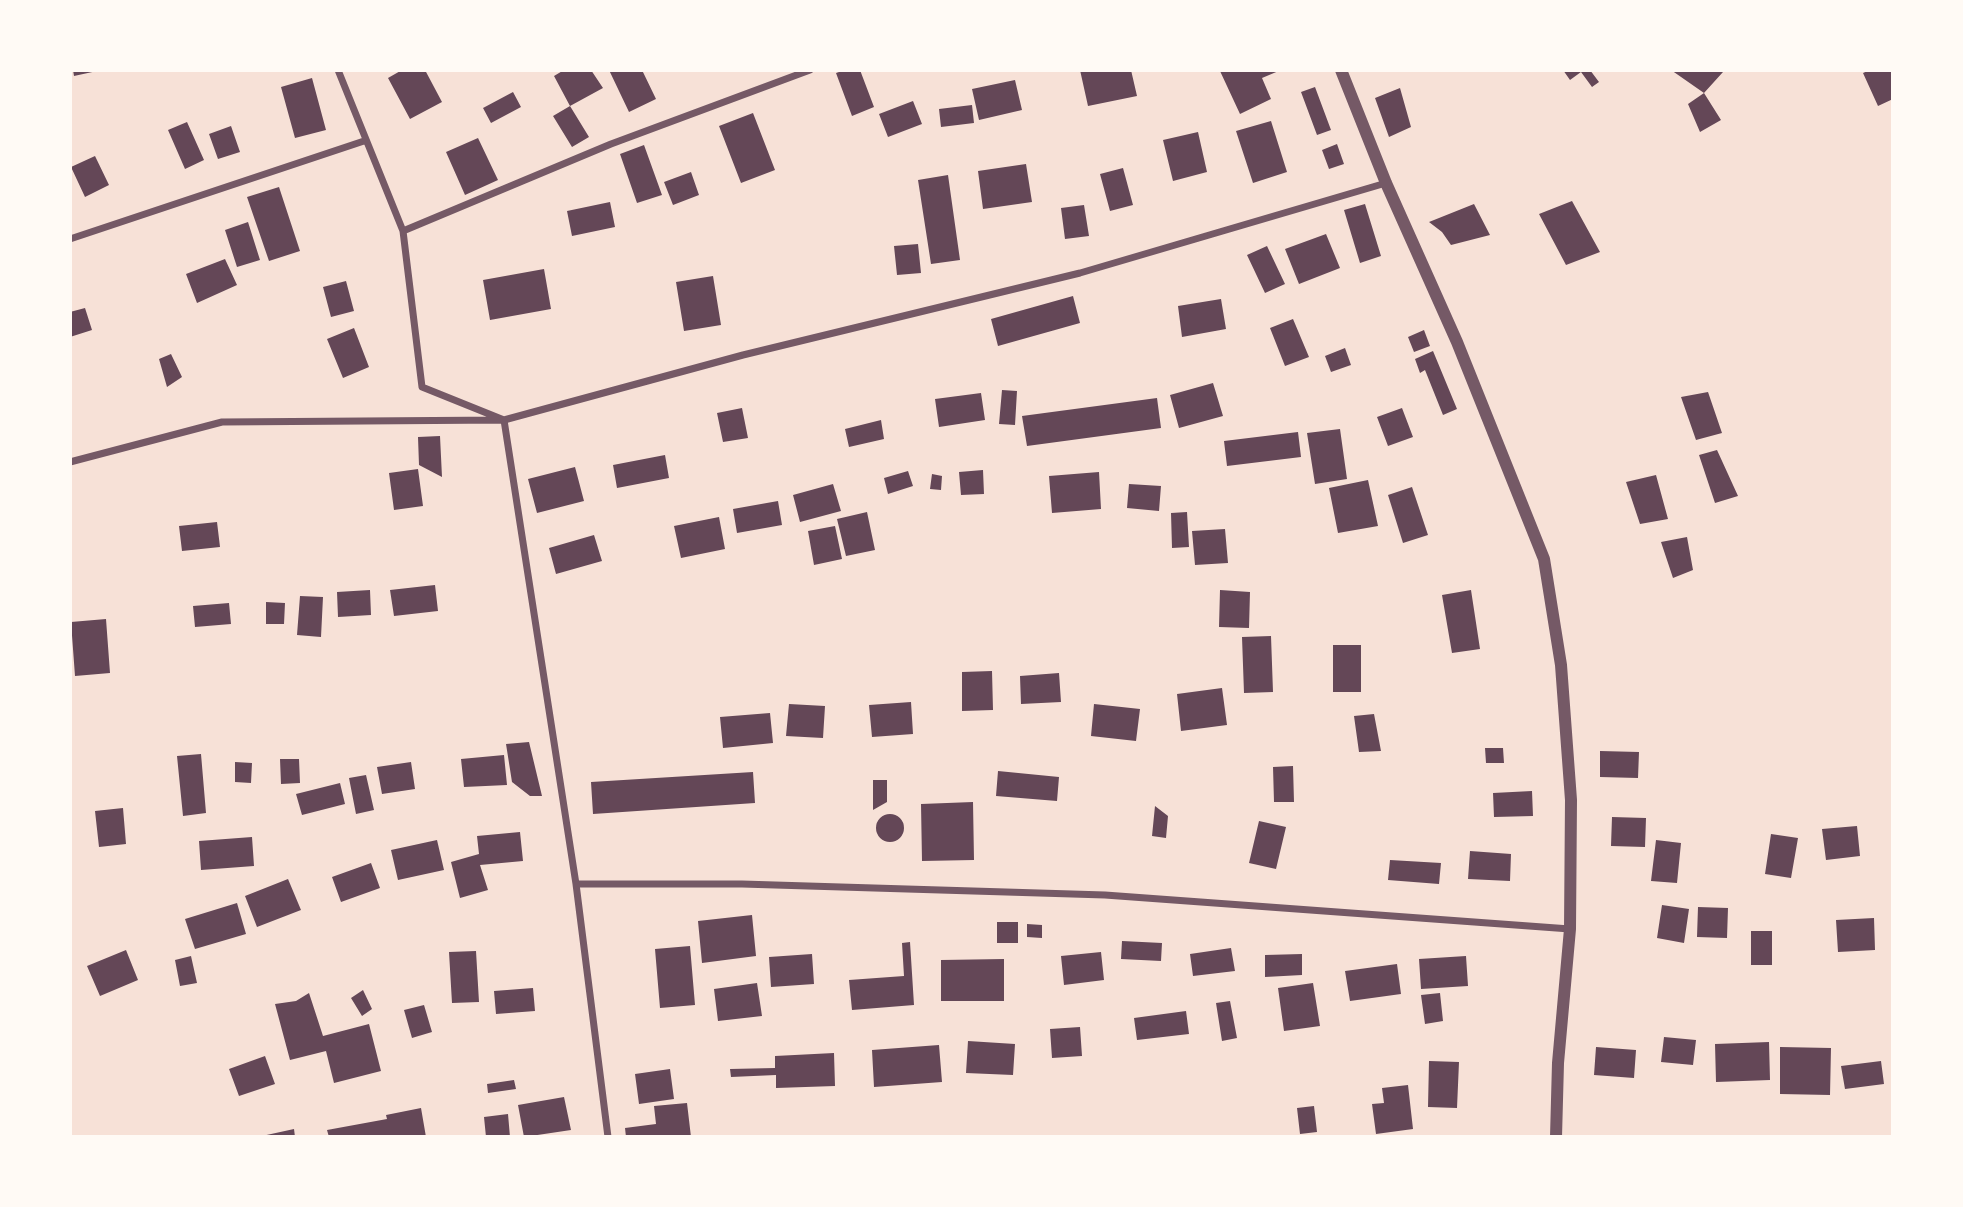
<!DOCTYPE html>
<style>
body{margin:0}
#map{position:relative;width:1963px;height:1207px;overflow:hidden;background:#f7e1d7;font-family:Raleway,sans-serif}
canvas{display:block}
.frame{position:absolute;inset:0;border:72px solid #fffaf5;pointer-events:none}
</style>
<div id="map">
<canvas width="1963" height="1207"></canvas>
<div class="frame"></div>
</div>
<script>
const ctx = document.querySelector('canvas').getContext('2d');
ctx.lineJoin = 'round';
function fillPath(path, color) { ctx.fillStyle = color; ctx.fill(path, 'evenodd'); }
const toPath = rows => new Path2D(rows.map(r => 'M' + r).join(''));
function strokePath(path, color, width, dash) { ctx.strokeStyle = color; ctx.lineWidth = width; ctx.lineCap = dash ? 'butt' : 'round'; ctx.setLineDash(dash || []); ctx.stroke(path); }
fillPath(toPath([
 [73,70,97,70,97,71,74,76],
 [402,70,425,70,442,102,410,119,388,78],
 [564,70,591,70,603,88,570,106,554,76],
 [609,70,642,70,656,99,629,112],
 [845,70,860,70,874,107,852,116,836,73],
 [1080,70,1131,70,1137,96,1088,106],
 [1281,70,1262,78,1271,99,1240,114,1220,71],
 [1563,70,1590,70,1599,82,1592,87,1581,72,1570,80],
 [1671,70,1721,70,1723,72,1704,93],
 [1870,70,1893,70,1893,99,1878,106,1863,73],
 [312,78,326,130,295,138,281,87],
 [1015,80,1022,110,979,120,972,89],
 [1315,87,1331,130,1317,135,1301,92],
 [1400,88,1411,127,1389,137,1375,98],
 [513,92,521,107,491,123,483,108],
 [1704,93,1721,120,1700,132,1688,104],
 [913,101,922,124,888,137,879,114],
 [972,105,974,123,941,127,939,109],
 [570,106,589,137,572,147,553,116],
 [753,113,775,170,741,183,719,126],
 [1271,121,1287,172,1253,183,1236,131],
 [187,122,204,160,185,169,168,130],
 [231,126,240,152,218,159,209,134],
 [1198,132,1207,172,1173,181,1163,140],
 [478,138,498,180,465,195,446,152],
 [1337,144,1344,164,1329,169,1322,150],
 [644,145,662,195,637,203,620,154],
 [95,156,109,185,85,197,71,167],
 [1026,164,1032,202,983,209,978,171],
 [1123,168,1133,205,1110,211,1100,174],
 [691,172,699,195,673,205,664,182],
 [948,175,960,260,931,264,918,180],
 [279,187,300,251,269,261,247,197],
 [1572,201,1600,252,1566,265,1539,214],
 [610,202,615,227,572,236,567,211],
 [1365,204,1381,256,1360,263,1344,210],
 [1474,204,1490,235,1451,245,1442,232,1429,222],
 [1084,205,1089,236,1065,239,1061,208],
 [248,222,260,260,237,267,225,230],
 [1326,234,1340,268,1299,284,1285,249],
 [918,244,921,273,897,275,894,246],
 [1267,246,1285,284,1265,293,1247,255],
 [225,259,237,285,197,303,186,274],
 [544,269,551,309,490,320,483,280],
 [713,276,721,325,684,331,676,282],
 [346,281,354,311,331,317,323,287],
 [1073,296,1080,323,998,346,991,319],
 [1221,299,1226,329,1182,337,1178,306],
 [85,308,92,330,70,337,70,312],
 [1293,319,1309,357,1285,366,1270,328],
 [354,328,369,367,343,378,327,339],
 [1424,330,1430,346,1414,352,1408,337],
 [1345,348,1351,365,1331,372,1325,356],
 [1433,351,1457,409,1443,415,1425,370,1420,373,1415,359],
 [171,354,182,377,167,387,159,359],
 [1213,383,1223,416,1179,428,1170,395],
 [1002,390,1017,391,1015,425,999,424],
 [1708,392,1722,433,1696,440,1681,397],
 [981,393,985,420,939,427,935,399],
 [1157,398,1161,428,1027,446,1022,416],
 [742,408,748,438,723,442,717,413],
 [1402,408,1413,437,1388,446,1377,417],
 [881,420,884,439,849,447,845,429],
 [1340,429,1347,479,1315,484,1307,433],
 [1298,432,1301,457,1227,466,1224,441],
 [440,436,442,477,419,465,418,437],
 [1717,450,1738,496,1715,503,1699,455],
 [665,455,669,478,617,488,613,465],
 [575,467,584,501,537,513,528,479],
 [418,469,423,506,394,510,389,473],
 [983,470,984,494,961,495,959,472],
 [908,471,913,486,888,494,884,478],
 [1099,472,1101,509,1052,513,1049,476],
 [932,474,942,476,941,490,930,489],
 [1656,475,1668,519,1640,524,1626,482],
 [1368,480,1378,526,1338,533,1329,488],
 [833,484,841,511,800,522,793,495],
 [1129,484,1161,486,1159,511,1127,508],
 [1412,487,1428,535,1403,543,1388,495],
 [778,501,782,525,737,533,733,509],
 [867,512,875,550,846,556,837,519],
 [1187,512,1189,547,1172,548,1171,513],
 [719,517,725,549,681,558,674,526],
 [217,522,220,547,182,551,179,526],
 [835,526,842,559,814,565,808,531],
 [1225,529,1228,563,1195,565,1192,531],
 [594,535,602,561,556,574,549,548],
 [1687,537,1693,570,1673,578,1661,542],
 [435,585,438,611,394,616,390,590],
 [370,590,371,615,338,617,337,592],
 [1220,590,1250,592,1249,628,1219,627],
 [1471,590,1480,649,1452,653,1442,595],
 [300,596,323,597,321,637,297,635],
 [266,602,285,603,284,624,266,624],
 [229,603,231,624,195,627,193,606],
 [106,619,110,673,75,676,71,622],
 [1271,636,1273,692,1244,693,1242,637],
 [1333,645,1361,645,1361,692,1333,692],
 [992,671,993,710,962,711,962,672],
 [1059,673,1061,702,1021,704,1020,676],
 [1222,688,1227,725,1181,731,1177,694],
 [911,702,913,734,872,737,869,705],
 [789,704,825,706,823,738,786,736],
 [1094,704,1140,709,1136,741,1091,736],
 [770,713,773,743,723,748,720,717],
 [1374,714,1381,751,1359,752,1354,716],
 [529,742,542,796,530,796,512,782,506,744],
 [1485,748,1503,748,1504,763,1486,763],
 [1600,751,1639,752,1638,778,1600,777],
 [201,754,206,813,183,816,177,756],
 [504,755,507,785,464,787,461,759],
 [280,759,299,759,300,783,281,784],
 [235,762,252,763,251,783,235,782],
 [411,762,415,789,382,794,377,767],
 [1293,766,1294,802,1274,802,1273,767],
 [998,771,1059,777,1057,801,996,796],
 [753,772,755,803,593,814,591,782],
 [366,775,374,810,356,814,349,778],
 [873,780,887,780,887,802,873,810],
 [340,783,345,804,302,815,296,794],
 [1532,791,1533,816,1494,817,1493,793],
 [973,802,974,860,922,861,921,804],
 [1155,806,1168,816,1166,838,1152,836],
 [123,808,126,844,99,847,95,811],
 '876 828a14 14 0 1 1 28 0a14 14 0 1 1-28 0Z',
 [1612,817,1646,818,1645,847,1611,846],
 [1259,821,1286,827,1276,869,1249,863],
 [1857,826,1860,856,1826,860,1822,829],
 [520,832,523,861,480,865,488,890,460,898,451,862,479,854,477,836],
 [1771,834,1798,838,1791,878,1765,874],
 [252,837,254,866,201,870,199,841],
 [437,840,444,870,398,880,391,850],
 [1656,840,1681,843,1677,883,1651,881],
 [1470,851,1511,854,1510,881,1468,879],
 [1390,860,1441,863,1439,884,1388,880],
 [371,863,380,888,341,902,332,877],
 [288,879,301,910,257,927,245,896],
 [237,903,246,934,195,949,185,919],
 [1662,905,1689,909,1684,943,1657,938],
 [1698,907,1728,908,1727,938,1697,937],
 [752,915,756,956,702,963,698,921],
 [1874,918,1875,950,1838,952,1836,920],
 [997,922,1018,922,1018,943,997,943],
 [1027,924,1042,925,1042,938,1027,937],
 [1751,931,1772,931,1772,965,1751,965],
 [1122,941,1162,943,1161,961,1121,959],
 [910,942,914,1005,852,1010,849,980,904,976,902,943],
 [690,946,695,1005,660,1008,655,949],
 [1231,948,1235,971,1193,976,1190,954],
 [126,950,138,980,100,996,87,966],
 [476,951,479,1002,452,1003,449,952],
 [1101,952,1104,980,1064,985,1061,956],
 [812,954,814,984,771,987,769,957],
 [1302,954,1302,975,1265,977,1265,955],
 [191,956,197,983,180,986,175,960],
 [1466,956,1468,986,1421,989,1419,959],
 [1004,959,1004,1001,941,1001,941,960],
 [1397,964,1401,994,1350,1001,1345,971],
 [757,983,762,1016,718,1021,714,989],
 [1313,983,1320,1026,1284,1031,1278,988],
 [533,988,535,1011,496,1014,494,991],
 [363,990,372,1009,362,1016,351,998],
 [309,993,323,1036,369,1024,381,1071,334,1083,326,1051,290,1060,275,1004,296,1001],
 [1440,993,1443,1021,1425,1024,1421,995],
 [1230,1001,1237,1038,1222,1041,1216,1003],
 [424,1005,432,1032,412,1038,404,1010],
 [1186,1011,1189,1034,1137,1040,1134,1018],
 [1080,1027,1082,1056,1052,1058,1050,1029],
 [1664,1037,1696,1040,1693,1065,1661,1062],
 [968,1041,1015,1044,1013,1075,966,1073],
 [1769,1042,1770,1080,1716,1082,1715,1044],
 [939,1045,942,1082,874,1087,872,1050],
 [1596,1047,1636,1050,1634,1078,1594,1075],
 [1780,1047,1831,1048,1830,1095,1780,1094],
 [834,1053,835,1086,776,1088,776,1075,731,1077,730,1069,775,1068,775,1056],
 [265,1056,275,1084,239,1096,229,1069],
 [1429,1061,1459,1062,1457,1108,1428,1107],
 [1881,1061,1884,1084,1845,1089,1841,1066],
 [670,1069,674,1099,639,1104,635,1074],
 [514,1080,516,1089,488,1093,487,1084],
 [1408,1085,1413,1129,1376,1134,1372,1104,1384,1103,1382,1088],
 [564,1097,571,1130,524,1137,518,1105],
 [687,1103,691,1137,626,1137,625,1128,656,1124,654,1106],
 [1314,1106,1317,1132,1300,1134,1297,1108],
 [421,1108,426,1137,329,1137,327,1130,387,1119,386,1115],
 [508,1114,510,1137,486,1137,484,1117],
 [294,1129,295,1137,262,1137,262,1136]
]), '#644757');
strokePath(toPath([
 [338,70,403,231,422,387,504,420,576,884,608,1137],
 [403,231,611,144,810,70],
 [70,239,364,141],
 [70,462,222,422,504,420,743,355,1080,273,1386,183],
 [576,884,742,884,1105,895,1570,929]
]), '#755966', 7);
strokePath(toPath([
 [1341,70,1386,183,1457,342,1544,559,1561,665,1571,800,1570,929,1558,1063,1556,1137]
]), '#755966', 12);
</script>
